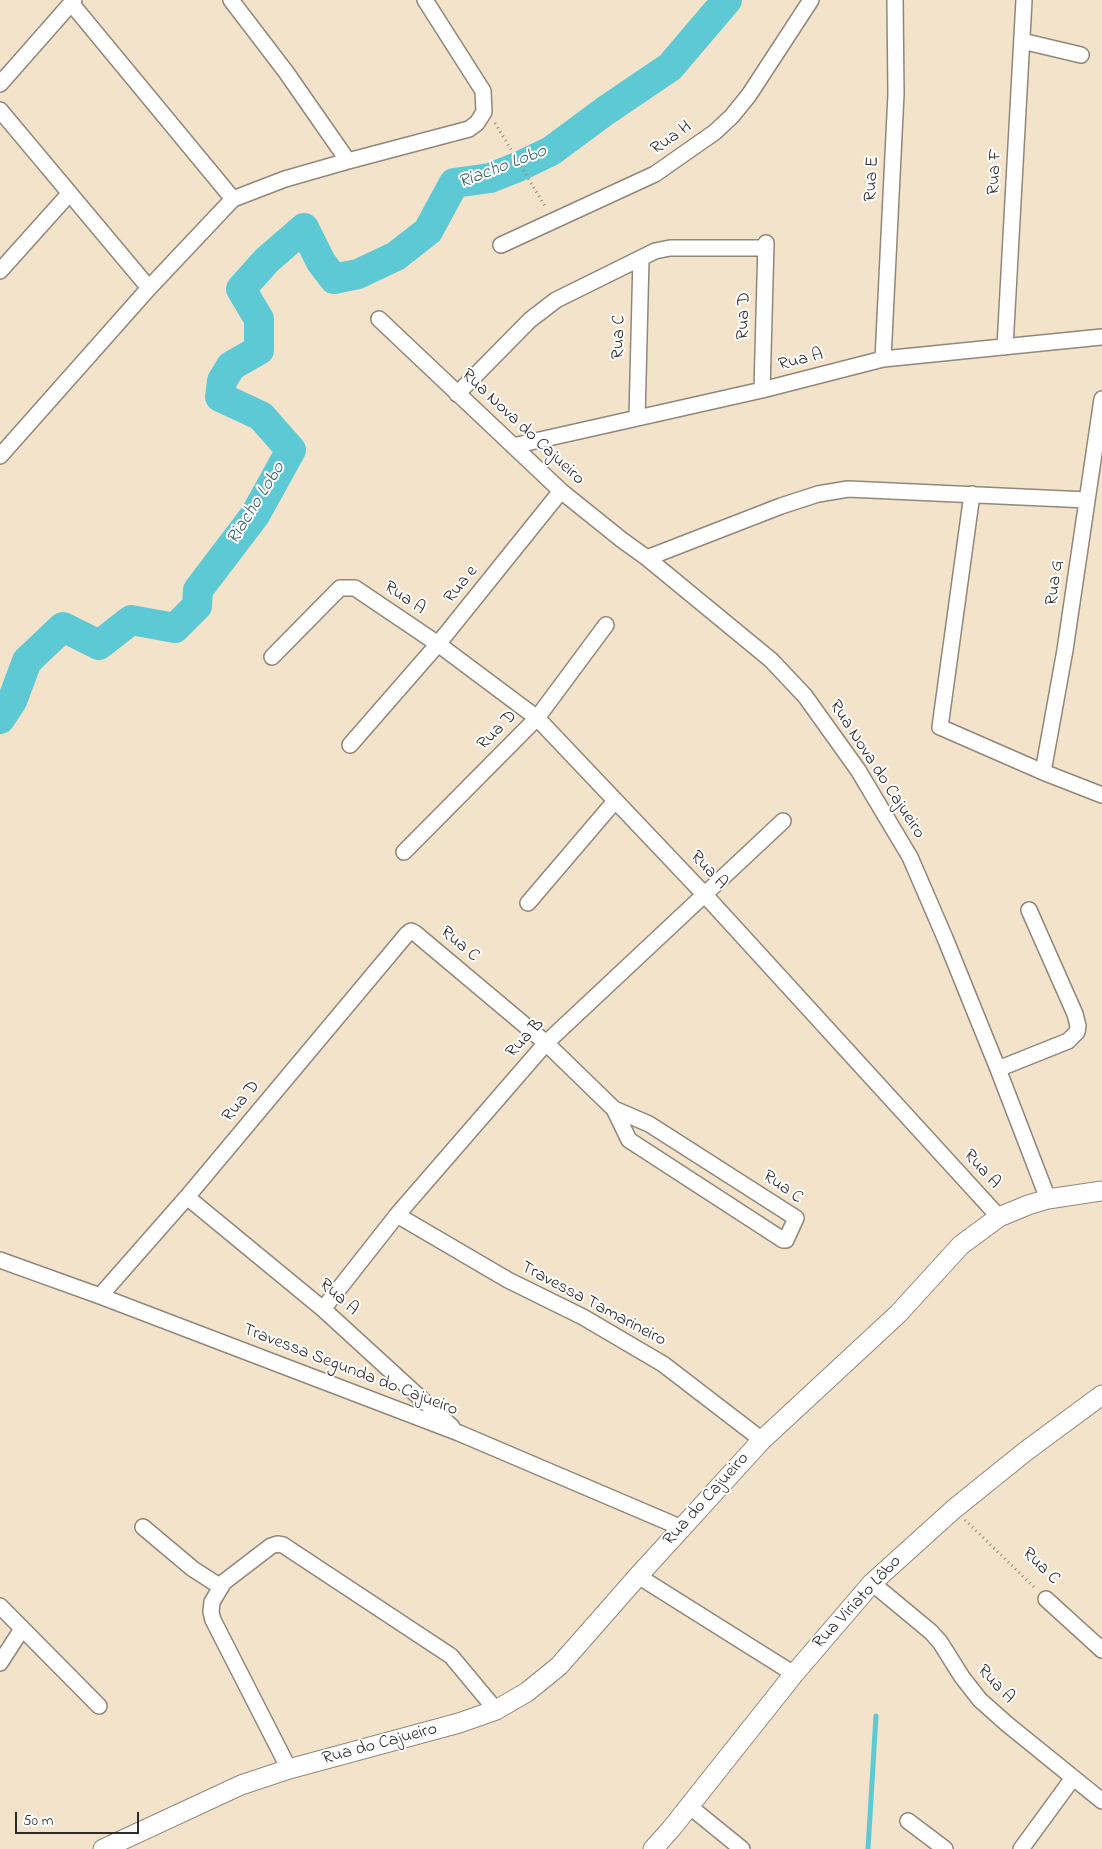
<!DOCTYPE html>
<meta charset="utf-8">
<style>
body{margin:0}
#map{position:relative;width:1102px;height:1849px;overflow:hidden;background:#f4e3cb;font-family:"Indie Flower",sans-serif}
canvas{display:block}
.scale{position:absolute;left:15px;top:1812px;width:124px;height:22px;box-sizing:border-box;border:2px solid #2b2b2b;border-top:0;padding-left:6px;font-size:15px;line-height:18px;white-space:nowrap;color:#2b2b2b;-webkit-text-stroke:4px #fff;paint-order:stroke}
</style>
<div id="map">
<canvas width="1102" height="1849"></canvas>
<div class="scale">50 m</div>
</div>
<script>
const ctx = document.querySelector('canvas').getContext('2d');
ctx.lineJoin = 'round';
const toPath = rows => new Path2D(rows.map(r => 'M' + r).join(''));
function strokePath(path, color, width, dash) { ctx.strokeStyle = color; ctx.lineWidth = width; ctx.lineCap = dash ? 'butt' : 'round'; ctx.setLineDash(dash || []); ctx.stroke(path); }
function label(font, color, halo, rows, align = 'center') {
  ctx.font = font + ' "Indie Flower",sans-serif'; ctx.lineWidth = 4; ctx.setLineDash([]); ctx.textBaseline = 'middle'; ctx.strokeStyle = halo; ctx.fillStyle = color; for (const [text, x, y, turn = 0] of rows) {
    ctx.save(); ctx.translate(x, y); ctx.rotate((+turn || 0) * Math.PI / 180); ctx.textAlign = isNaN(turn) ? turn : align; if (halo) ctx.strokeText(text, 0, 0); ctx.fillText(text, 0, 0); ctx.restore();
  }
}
strokePath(toPath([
 [868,1849,876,1716]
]), '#5dc9d5', 5);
strokePath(toPath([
 [0,719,12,701,27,661,63,627,99,645,131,620,175,628,197,606,198,590,255,515,291,450,261,416,220,397,222,381,231,366,259,350,259,319,241,289,267,260,304,228,321,262,334,279,358,274,396,256,428,231,454,183,490,178,520,166,551,151,605,111,670,67,727,0]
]), '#5dc9d5', 30);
const minor = toPath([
 [231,0,286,72,348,161],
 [71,3,233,199],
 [1022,41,1081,55],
 [0,84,74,0],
 [0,110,149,288],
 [501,245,655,174,715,132,732,116,749,95,811,0],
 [0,271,69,194],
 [379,319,561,491,622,540,647,558,771,660,805,696,858,770,910,857,945,938,998,1069,1048,1199],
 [1005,347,1024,0],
 [883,359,896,94,895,0],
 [762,390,766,243],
 [457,394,530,320,556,300,641,258,655,251,670,248,766,248],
 [637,418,641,258],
 [513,446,762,390,883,359,1102,337],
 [0,456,149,288,233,199,285,179,348,161,469,129,477,123,484,112,483,91,425,0],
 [972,494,940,727,1043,772,1102,795],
 [647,558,781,506,818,494,848,489,1087,500],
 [272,657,340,588,355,588,438,644,537,718,705,895,999,1217],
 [350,745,438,644,561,491],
 [1043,772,1065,650,1102,399],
 [404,852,537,718,606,625],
 [528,903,615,801],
 [998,1069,1068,1041,1077,1032,1078,1026,1075,1014,1029,910],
 [187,1197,323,1309,452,1427],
 [397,1215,508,1280,583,1317,663,1364,762,1440],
 [0,1260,100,1296,459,1433,682,1528],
 [100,1296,187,1197,407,934,411,931,415,933,546,1043,614,1109,629,1140,783,1240,786,1240,796,1218,649,1124,614,1109],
 [323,1309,397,1215,546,1043,783,821],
 [143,1527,193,1569,221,1587],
 [638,1576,794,1674],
 [872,1583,931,1632,940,1642,962,1677,980,1700,1007,1724,1102,1801],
 [1046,1599,1102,1650],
 [0,1606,99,1706],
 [0,1663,22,1629],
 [289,1769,213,1620,211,1612,212,1602,224,1582,271,1546,277,1544,283,1545,451,1656,496,1710],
 [689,1806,742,1849],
 [908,1821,945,1849],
 [1021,1849,1073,1778]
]);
const tertiary = toPath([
 [103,1849,241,1785,289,1769,459,1723,496,1710,527,1692,559,1666,638,1576,762,1440,898,1314,961,1245,999,1217,1028,1205,1048,1199,1102,1191],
 [653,1849,671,1829,794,1674,872,1583,954,1509,1026,1451,1102,1395]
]);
strokePath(minor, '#90877b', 18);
strokePath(tertiary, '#90877b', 21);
strokePath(toPath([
 [495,123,546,208],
 [965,1520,1036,1589]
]), '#90877b', 3, [1, 4]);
strokePath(minor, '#fff', 15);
strokePath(tertiary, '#fff', 19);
label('18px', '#2b2b2b', '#fff', [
 ["Rua H",672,139,-35],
 ["Rua F",996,172,-87],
 ["Rua E",873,179,-87],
 ["Rua D",745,316,-88],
 ["Rua C",620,337,-89],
 ["Rua A",801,361,-14],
 ["Rua Nova do Cajueiro",522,428,43],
 ["Rua G",1056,583,-82],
 ["Rua e",462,585,-51],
 ["Rua A",404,599,34],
 ["Rua D",498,731,-45],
 ["Rua Nova do Cajueiro",876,770,57],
 ["Rua A",708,871,47],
 ["Rua C",459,945,40],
 ["Rua B",526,1039,-47],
 ["Rua D",242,1102,-50],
 ["Rua A",981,1170,48],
 ["Rua C",782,1188,35],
 ["Rua A",338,1298,41],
 ["Travessa Tamarineiro",593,1305,28],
 ["Travessa Segunda do Cajueiro",350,1371,21],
 ["Rua do Cajueiro",707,1500,-48],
 ["Rua C",1040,1567,44],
 ["Rua Viriato Lôbo",858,1603,-47],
 ["Rua A",995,1685,47],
 ["Rua do Cajueiro",380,1745,-15]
]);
label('italic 19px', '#3c6266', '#fff', [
 ["Riacho Lobo",503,168,-21],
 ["Riacho Lobo",257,504,-58]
]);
</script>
